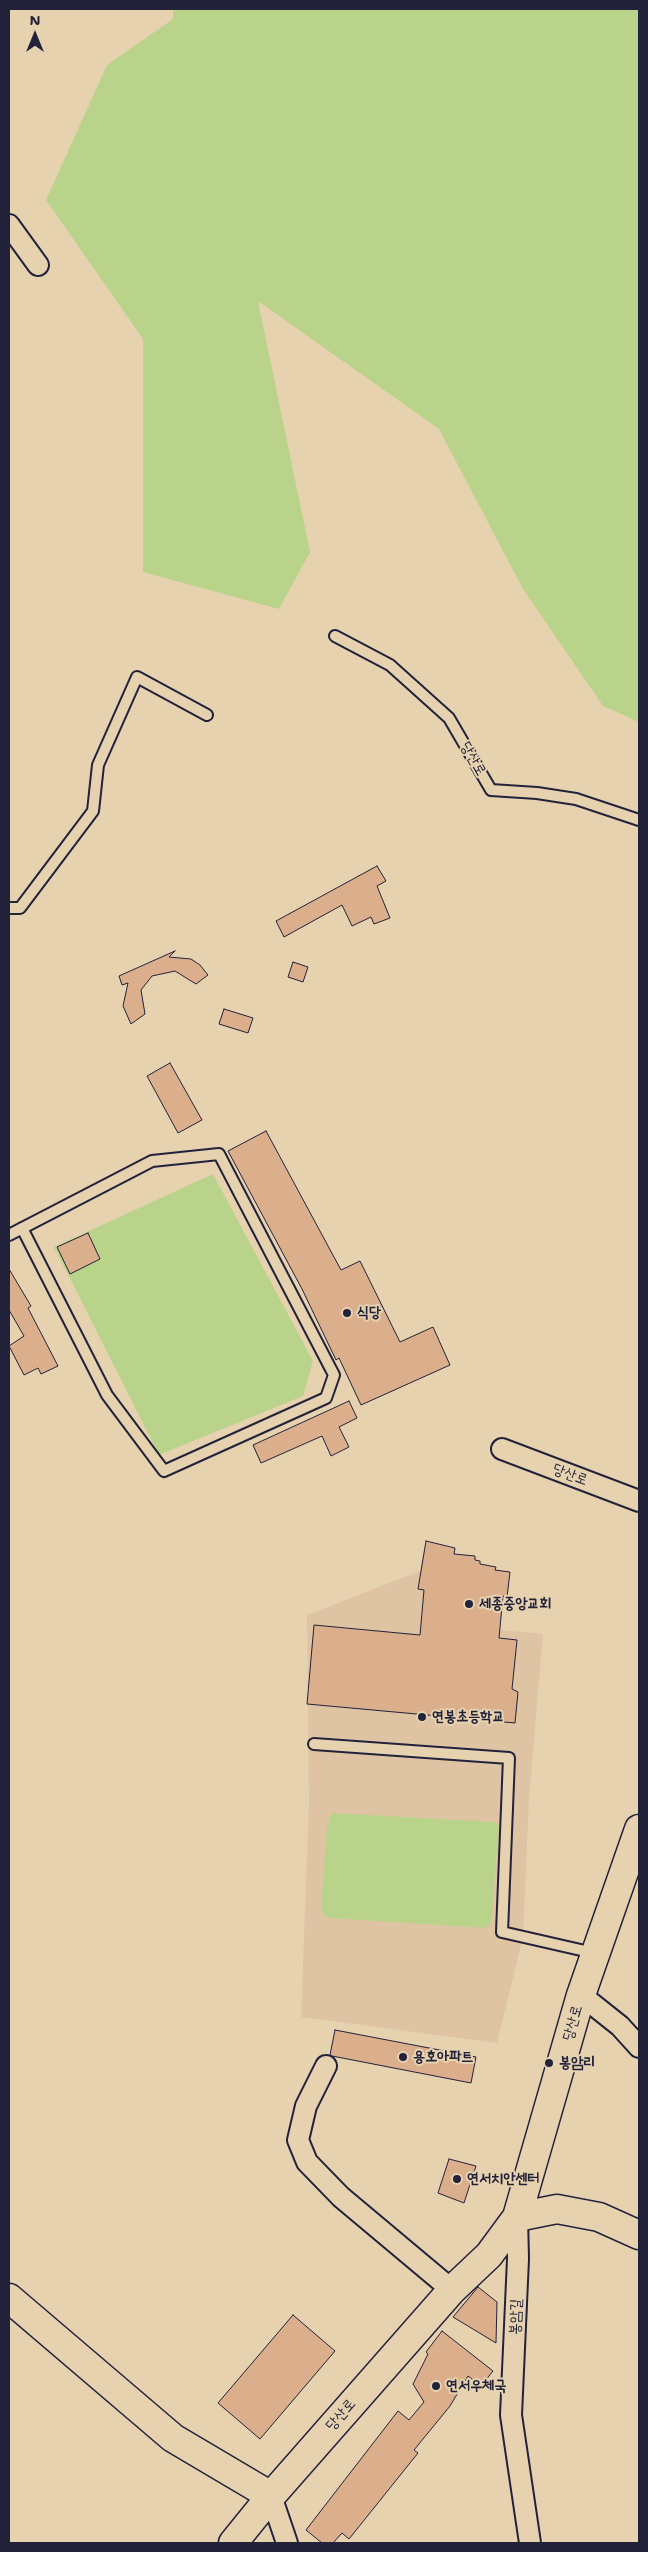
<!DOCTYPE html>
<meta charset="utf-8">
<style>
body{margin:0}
#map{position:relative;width:648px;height:2552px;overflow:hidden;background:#e7d2b0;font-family:"Shantell Sans",sans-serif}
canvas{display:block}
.frame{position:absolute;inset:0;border:10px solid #22223b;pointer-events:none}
.north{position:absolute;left:10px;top:10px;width:50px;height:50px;-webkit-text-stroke:4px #e7d2b0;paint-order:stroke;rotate:0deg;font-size:14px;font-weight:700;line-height:20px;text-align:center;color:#22223b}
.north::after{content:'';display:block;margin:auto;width:18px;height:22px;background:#22223b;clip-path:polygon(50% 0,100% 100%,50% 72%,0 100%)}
</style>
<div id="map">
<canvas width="648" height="2552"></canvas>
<div class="frame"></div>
<div class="north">N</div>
</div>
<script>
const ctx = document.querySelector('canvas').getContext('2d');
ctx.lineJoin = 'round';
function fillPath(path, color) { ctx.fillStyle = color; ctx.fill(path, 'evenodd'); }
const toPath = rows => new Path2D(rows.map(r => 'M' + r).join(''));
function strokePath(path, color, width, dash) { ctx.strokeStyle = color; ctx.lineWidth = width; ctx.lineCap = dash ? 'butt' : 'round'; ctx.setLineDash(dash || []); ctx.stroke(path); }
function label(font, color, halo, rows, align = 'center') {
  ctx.font = font + ' "Shantell Sans","Poor Story",sans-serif'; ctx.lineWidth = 4; ctx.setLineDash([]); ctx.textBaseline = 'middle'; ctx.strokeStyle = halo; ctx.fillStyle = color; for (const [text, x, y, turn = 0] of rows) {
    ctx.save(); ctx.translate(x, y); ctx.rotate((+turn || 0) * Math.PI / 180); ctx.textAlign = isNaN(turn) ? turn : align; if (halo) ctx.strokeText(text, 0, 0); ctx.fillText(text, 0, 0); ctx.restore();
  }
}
fillPath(toPath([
 [426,1541,455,1548,447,1625,543,1634,529,1800,523,1937,497,2043,301,2017,309,1803,307,1615,420,1571]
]), '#dfc4a3');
fillPath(toPath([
 [173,9,639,9,639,722,603,706,523,589,439,429,258,301,310,552,279,609,143,572,143,339,46,200,107,65,173,19],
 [213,1174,313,1361,303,1396,159,1455,54,1247],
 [331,1813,495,1822,499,1826,491,1923,485,1928,330,1918,323,1914,321,1909,327,1828]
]), '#b9d38a');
const building = toPath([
 [377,866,386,881,377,886,390,918,374,924,371,917,352,926,342,905,284,937,276,921,377,866],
 [175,951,169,957,191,959,200,965,208,975,196,984,175,971,152,976,141,990,145,1014,131,1024,123,1006,128,983,122,985,119,976,175,951],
 [293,962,308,967,303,982,288,977,293,962],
 [224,1009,253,1018,248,1033,219,1024,224,1009],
 [170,1063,202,1120,178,1133,147,1076,170,1063],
 [266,1131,341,1270,360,1261,400,1342,433,1327,450,1365,361,1405,339,1358,336,1360,302,1289,228,1151,266,1131],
 [88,1233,100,1259,70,1274,57,1247,88,1233],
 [9,1269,31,1306,28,1308,58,1366,41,1374,38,1368,24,1375,9,1346,24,1336,9,1310,9,1269],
 [349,1401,357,1418,339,1427,349,1447,331,1456,322,1436,261,1463,253,1445,349,1401],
 [426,1541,455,1548,454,1554,475,1556,475,1560,480,1561,480,1564,496,1567,495,1570,510,1572,507,1597,503,1596,499,1638,517,1640,512,1689,518,1692,515,1723,307,1704,314,1625,420,1635,424,1590,418,1589,426,1541],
 [335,2030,476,2057,471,2083,332,2056,330,2055,335,2030],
 [449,2159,476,2166,464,2203,438,2193,449,2159],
 [478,2287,497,2302,496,2343,453,2317,478,2287],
 [293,2315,335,2351,260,2439,218,2403,293,2315],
 [442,2331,493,2371,481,2386,468,2376,450,2406,414,2450,418,2453,349,2539,342,2533,333,2543,322,2543,306,2530,398,2411,409,2420,424,2402,413,2384,428,2354,426,2352,442,2331]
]);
fillPath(building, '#dbae8c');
strokePath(building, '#22223b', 1);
const lane = toPath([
 [335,636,390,665,449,718,491,790,537,793,576,799,639,820],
 [9,908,20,908,93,811,98,765,137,677,207,715],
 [9,1235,152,1161,219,1154,334,1375,326,1398,164,1471,107,1395,22,1228],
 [314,1744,509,1758,502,1932,594,1953]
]);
const street = toPath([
 [9,225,38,265],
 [502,1449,639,1501],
 [581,1995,620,2026,639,2047],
 [326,2066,306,2106,298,2140,307,2162,341,2197,452,2290],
 [517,2217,518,2259,511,2415,530,2543],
 [271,2496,287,2543]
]);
const secondary = toPath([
 [517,2217,557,2209,599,2217,639,2235],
 [9,2298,173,2438,271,2496],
 [233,2543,271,2496,452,2290,489,2255,517,2217,581,1995,639,1829]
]);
strokePath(lane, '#22223b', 14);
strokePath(street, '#22223b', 24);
strokePath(secondary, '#22223b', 31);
strokePath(lane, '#e7d2b0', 10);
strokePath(street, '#e7d2b0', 20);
strokePath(secondary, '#e7d2b0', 28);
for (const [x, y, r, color] of [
 [347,1313,5,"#22223b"],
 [469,1604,5,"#22223b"],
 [422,1717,5,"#22223b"],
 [403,2057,5,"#22223b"],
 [549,2063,5,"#22223b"],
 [457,2179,5,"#22223b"],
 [436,2386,5,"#22223b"]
]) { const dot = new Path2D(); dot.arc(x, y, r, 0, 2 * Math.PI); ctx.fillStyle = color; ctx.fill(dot); strokePath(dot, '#e7d2b0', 2); }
label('15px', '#22223b', '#e7d2b0', [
 ["당산로",473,759,60],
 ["당산로",570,1475,21],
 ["당산로",573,2023,-74],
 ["봉암길",516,2317,-88],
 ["당산로",341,2415,-49]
]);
label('bold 15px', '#22223b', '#e7d2b0', [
 ["식당",357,1313],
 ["세종중앙교회",479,1604],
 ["연봉초등학교",432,1717],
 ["용호아파트",413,2057],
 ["봉암리",559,2063],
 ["연서치안센터",467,2179],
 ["연서우체국",446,2386]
], 'left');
</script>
